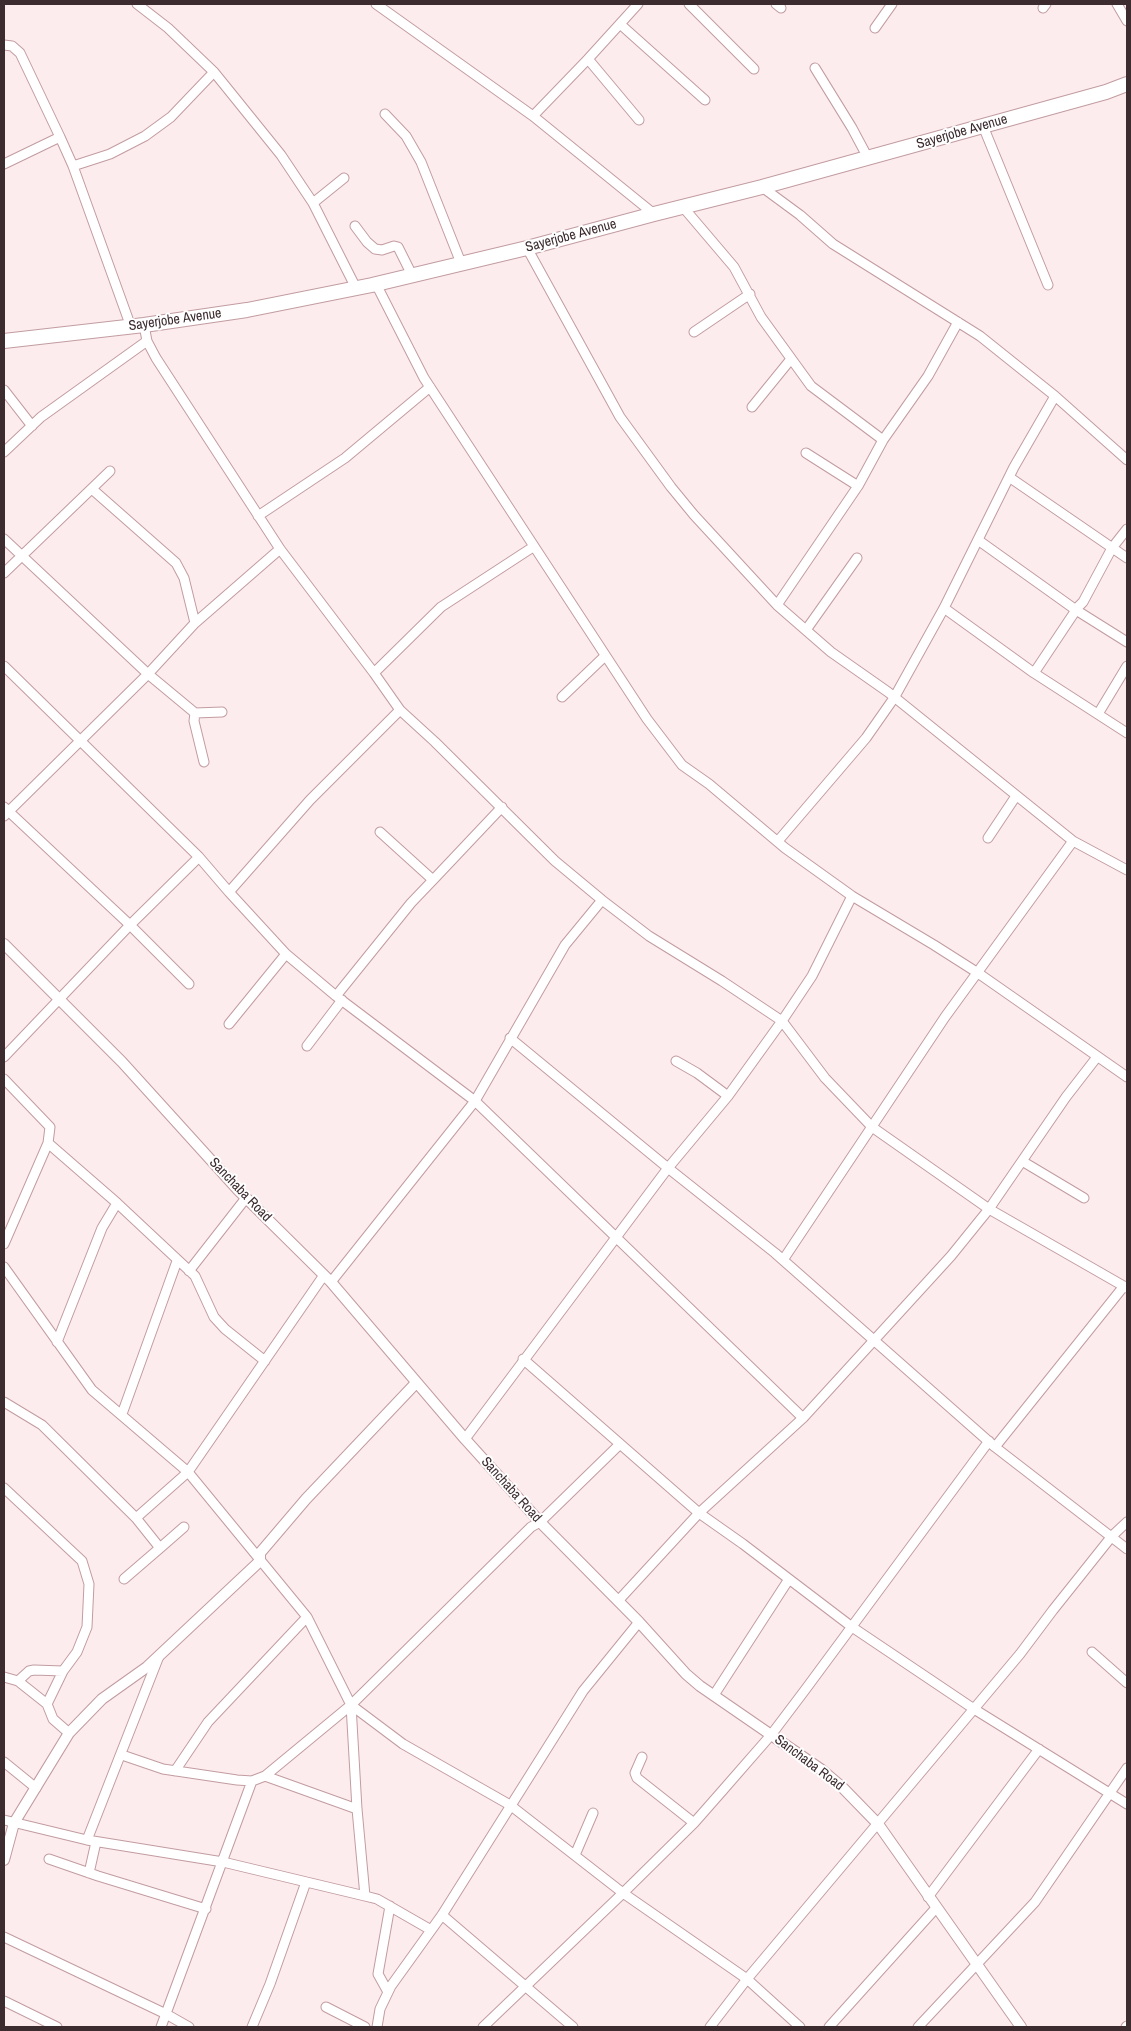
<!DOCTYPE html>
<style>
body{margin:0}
#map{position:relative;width:1131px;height:2031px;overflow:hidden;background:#fcecee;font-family:"Archivo Narrow",sans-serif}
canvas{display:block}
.frame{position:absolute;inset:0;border:5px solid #3c2c2f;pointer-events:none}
</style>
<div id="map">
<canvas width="1131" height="2031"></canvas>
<div class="frame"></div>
</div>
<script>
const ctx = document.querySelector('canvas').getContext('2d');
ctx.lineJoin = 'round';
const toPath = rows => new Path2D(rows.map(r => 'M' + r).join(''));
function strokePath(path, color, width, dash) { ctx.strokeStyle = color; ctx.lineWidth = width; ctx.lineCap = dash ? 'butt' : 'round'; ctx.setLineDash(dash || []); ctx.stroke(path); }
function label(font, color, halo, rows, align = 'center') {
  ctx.font = font + ' "Archivo Narrow",sans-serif'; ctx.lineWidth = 4; ctx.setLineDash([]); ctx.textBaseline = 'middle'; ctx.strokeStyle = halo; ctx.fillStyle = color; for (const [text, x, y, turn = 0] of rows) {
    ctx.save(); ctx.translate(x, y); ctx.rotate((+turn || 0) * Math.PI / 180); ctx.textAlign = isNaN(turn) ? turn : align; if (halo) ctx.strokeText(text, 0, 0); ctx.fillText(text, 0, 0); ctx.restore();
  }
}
const minor = toPath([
 [137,4,168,28,214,72,281,155,313,203,356,288],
 [376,4,533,116,654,214],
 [689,4,754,69],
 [776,4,781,8],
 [1117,4,1127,21],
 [1043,8,1046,4],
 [620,24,705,100],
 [875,28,892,4],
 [4,45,12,46,20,53,60,137,73,166,131,327],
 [588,59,639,120],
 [815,68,852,128,868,158],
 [385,114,406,136,421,162,461,263],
 [533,116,588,59,638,4],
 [983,126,1048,285],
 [4,164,60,137],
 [73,166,110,154,145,136,171,117,214,72],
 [762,187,800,215,833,244,980,336,1055,396,1127,460],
 [313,203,344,178],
 [683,207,734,267,761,317,811,386,883,440],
 [355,226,367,242,375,249,382,250,394,246,398,247,412,275],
 [527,248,620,417,671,487,694,515,777,605,831,652,888,692,1073,841,1127,870],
 [376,284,424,378,647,719,682,765,709,784,785,848,852,896,934,945,978,973,1127,1077],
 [144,325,147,341,156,358,280,549,374,673,400,710,435,742,555,861,602,900,649,936,722,981,782,1021,825,1078,872,1127,989,1209,1127,1288],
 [694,332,750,294],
 [4,390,32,426],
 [752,407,791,359],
 [4,452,41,417,147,341],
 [806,453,858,486],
 [1009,477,1127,558],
 [92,489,176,563,184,578,195,623],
 [258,516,345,458,430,387],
 [4,539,148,674,195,713,222,712],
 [978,540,1076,610,1127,642],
 [4,573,110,471],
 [777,605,858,486,883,440,928,376,958,322],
 [944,608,1034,673,1127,733],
 [806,630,857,558],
 [4,666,199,857,229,892,286,954,336,996,475,1101,803,1418],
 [374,673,441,607,533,547],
 [1034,673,1078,607,1083,602,1112,548,1127,529],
 [562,697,605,656],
 [195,713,194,721,204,762],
 [1098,714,1127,666],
 [4,807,130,925,189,984],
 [4,816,148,674,195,623,280,549],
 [380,832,433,880,502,807],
 [988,838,1016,796],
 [778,841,866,738,894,698,944,608,1014,467,1055,396],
 [229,892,310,800,400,710],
 [336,996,411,903,433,880],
 [229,1024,286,954],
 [510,1038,668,1168,775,1253,995,1447,1127,1549],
 [307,1046,342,1000],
 [4,1057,130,925,199,857],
 [676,1061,697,1073,728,1096],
 [4,1079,50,1127,48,1143,4,1244],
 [48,1143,117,1203,195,1276,214,1317,225,1329,265,1361],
 [1022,1161,1084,1198],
 [783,1260,945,1017,1073,841],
 [4,1267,92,1390,188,1472,307,1617,351,1705,357,1809,365,1896],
 [189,1271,246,1198],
 [331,1282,475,1101,565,945,602,900],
 [57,1342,102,1228,117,1203],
 [523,1359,699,1513,743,1544,852,1627,974,1709,1127,1804],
 [4,1402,42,1425,136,1518,188,1472,324,1275],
 [122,1414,177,1261],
 [465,1439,668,1168,728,1096,782,1021,812,976,852,896],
 [995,1447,1124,1286],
 [4,1488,82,1561,89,1584,87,1627,77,1652,63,1671,47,1704,53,1719,69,1733],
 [160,1548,184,1527],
 [124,1579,160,1548,136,1518],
 [618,1601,699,1513,803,1418,951,1256,989,1209,1066,1097,1097,1057],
 [1092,1652,1127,1683],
 [4,1677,18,1681,47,1704],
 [18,1681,29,1671,34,1670,63,1671],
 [714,1695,789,1579],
 [351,1705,403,1744,510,1805,623,1893,747,1979,800,2027],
 [122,1755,163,1769,237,1780,252,1781,265,1776,357,1809],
 [642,1757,635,1773,637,1778,694,1823],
 [4,1762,36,1788],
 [175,1771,208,1722,307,1617],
 [265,1776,351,1705,531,1527,540,1522,619,1445],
 [4,1820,87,1840,223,1862,365,1896,377,1899,431,1930],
 [87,1840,159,1656],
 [575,1855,593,1813],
 [49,1859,98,1876,206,1909],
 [89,1873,96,1842],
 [928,1897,1039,1749],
 [442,1915,573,2027],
 [4,1937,166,2014,189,2027],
 [388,1992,378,1974,390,1906],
 [4,2001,57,2027],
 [326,2007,365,2027],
 [161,2027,252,1781],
 [252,2027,270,1984,306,1882],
 [377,2027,380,2009,391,1986,442,1915,583,1691,639,1622],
 [483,2027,623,1893,694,1823,723,1790,771,1735,805,1690,989,1441],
 [710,2027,747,1979,1020,1654,1053,1610,1112,1536,1127,1522],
 [829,2027,936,1908],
 [918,2027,1035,1902,1127,1768],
 [1126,2027,1127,2026]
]);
const tertiary = toPath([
 [4,944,122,1062,238,1190,331,1282,465,1439,540,1522,639,1622,686,1674,700,1686,822,1770,842,1787,878,1824,1021,2027],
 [4,1860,14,1823,69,1733,102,1699,147,1667,260,1561,260,1553,306,1499,416,1383]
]);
const primary = toPath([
 [4,341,144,325,247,310,372,285,527,248,654,214,762,187,1106,92,1127,84]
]);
strokePath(minor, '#c29ca1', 11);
strokePath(tertiary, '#c29ca1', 12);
strokePath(primary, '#c29ca1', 16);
strokePath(minor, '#fff', 9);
strokePath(tertiary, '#fff', 10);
strokePath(primary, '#fff', 14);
label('14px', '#3c2c2f', '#fefefe', [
 ["Sayerjobe Avenue",962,132,-16],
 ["Sayerjobe Avenue",571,236,-15],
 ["Sayerjobe Avenue",175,320,-8],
 ["Sanchaba Road",240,1190,46],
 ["Sanchaba Road",511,1490,48],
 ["Sanchaba Road",809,1763,37]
]);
</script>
